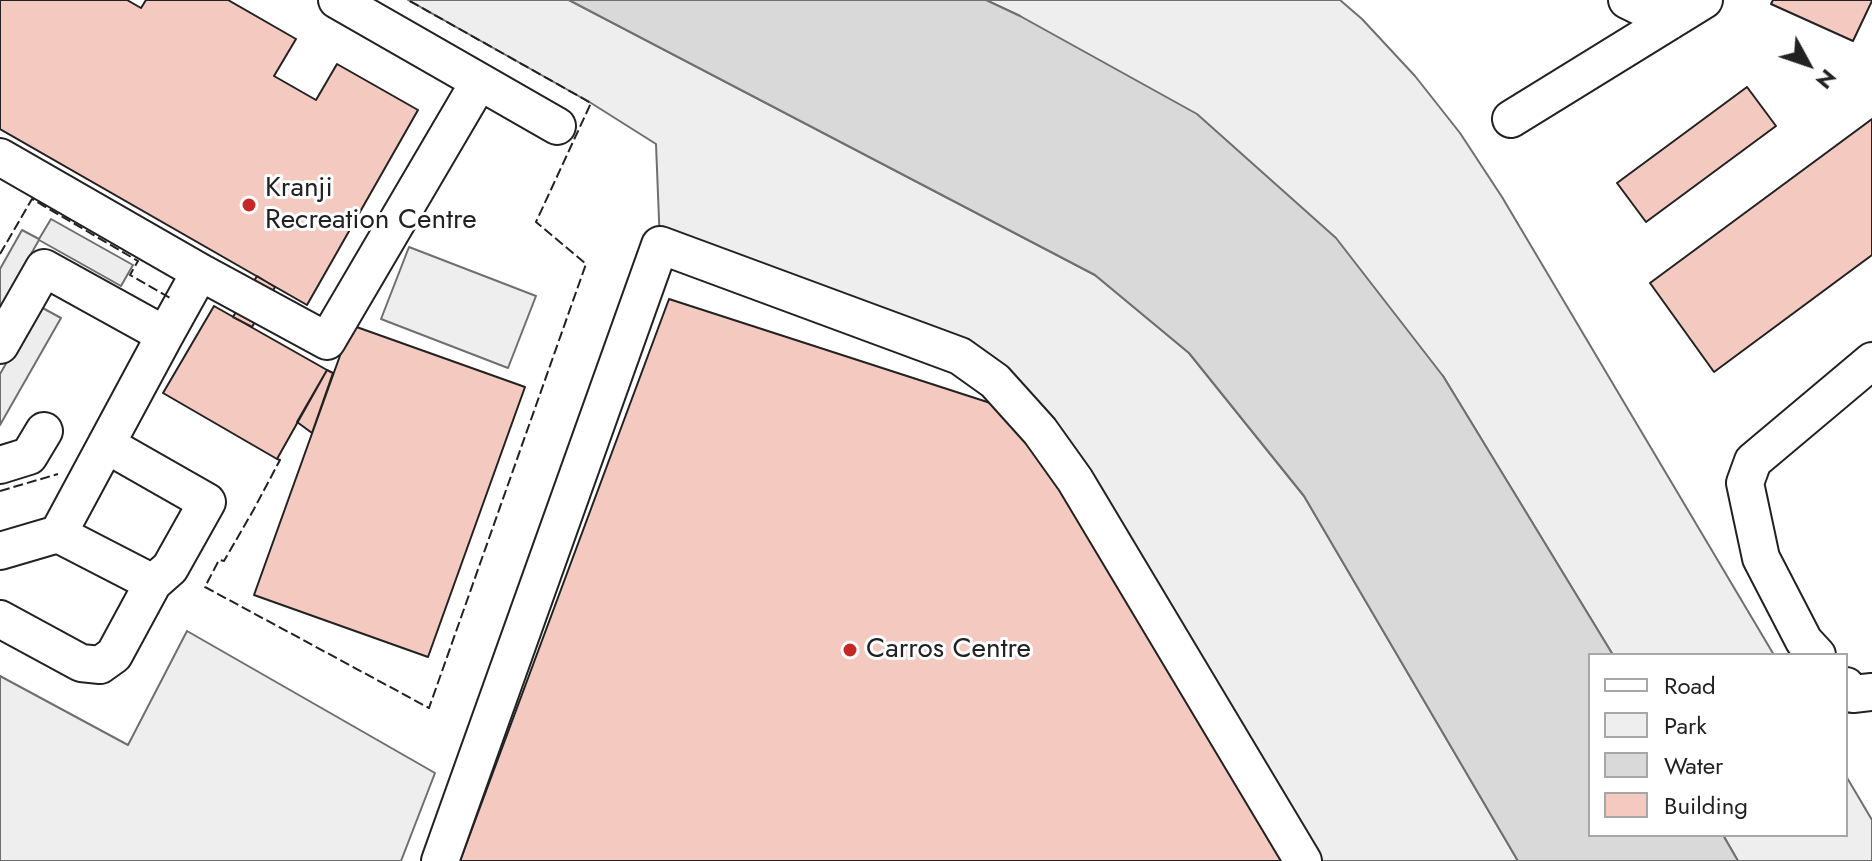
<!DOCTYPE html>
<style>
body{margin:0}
#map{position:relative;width:1872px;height:861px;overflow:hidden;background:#fff;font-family:Jost,sans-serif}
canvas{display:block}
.legend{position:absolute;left:1588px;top:653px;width:260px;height:184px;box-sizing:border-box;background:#fff;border:2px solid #a7a7a7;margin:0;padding:10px 14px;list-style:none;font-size:24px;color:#222}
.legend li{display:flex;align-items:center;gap:16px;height:40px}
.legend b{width:40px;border:2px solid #a7a7a7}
.north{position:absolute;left:1768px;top:24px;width:80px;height:80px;-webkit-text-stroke:6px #fff;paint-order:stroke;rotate:130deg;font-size:22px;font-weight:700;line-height:32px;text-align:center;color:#222}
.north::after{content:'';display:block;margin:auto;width:28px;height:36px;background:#222;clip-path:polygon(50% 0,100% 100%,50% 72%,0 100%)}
</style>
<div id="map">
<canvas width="1872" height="861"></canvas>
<ul class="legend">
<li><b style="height:10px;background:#fff"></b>Road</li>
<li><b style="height:22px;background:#eee"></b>Park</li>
<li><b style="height:22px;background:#d9d9d9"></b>Water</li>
<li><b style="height:22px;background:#f3c9c0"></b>Building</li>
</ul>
<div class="north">N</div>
</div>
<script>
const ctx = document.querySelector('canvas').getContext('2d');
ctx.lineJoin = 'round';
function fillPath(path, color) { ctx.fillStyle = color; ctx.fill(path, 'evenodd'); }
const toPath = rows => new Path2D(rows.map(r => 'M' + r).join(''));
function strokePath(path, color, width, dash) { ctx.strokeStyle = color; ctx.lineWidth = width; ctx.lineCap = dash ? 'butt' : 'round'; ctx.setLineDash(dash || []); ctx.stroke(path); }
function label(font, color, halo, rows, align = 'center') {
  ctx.font = font + ' Jost,sans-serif'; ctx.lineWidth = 6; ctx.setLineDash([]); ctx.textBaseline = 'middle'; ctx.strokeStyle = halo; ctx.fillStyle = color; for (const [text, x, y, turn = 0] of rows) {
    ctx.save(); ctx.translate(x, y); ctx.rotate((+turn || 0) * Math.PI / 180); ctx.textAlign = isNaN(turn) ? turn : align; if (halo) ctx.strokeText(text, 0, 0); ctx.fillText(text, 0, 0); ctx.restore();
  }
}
const green = toPath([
 [408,0,569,0,1095,275,1189,353,1304,496,1518,861,1303,861,995,381,660,245,656,144,591,103,408,0],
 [986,0,1340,0,1362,19,1415,76,1460,133,1502,197,1774,655,1613,655,1443,376,1020,16,986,0],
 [409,247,536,296,508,368,381,319,409,247],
 [187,631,435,773,401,861,0,861,0,676,128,745,187,631],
 [1846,776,1872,820,1872,861,1738,861,1723,835,1846,835,1846,776]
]);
fillPath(green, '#eee');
strokePath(green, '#6f6f6f', 2);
const parking = toPath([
 [51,219,133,265,121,286,39,240,0,308,0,269,22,230,39,239,51,219],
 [39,306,61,318,0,425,0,374,39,306]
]);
fillPath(parking, '#ededed');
strokePath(parking, '#6f6f6f', 2);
const water = toPath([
 [569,0,986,0,1020,16,1197,114,1336,238,1443,376,1613,655,1590,655,1590,835,1723,835,1738,861,1518,861,1304,496,1189,353,1095,275,569,0]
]);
fillPath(water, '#d9d9d9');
strokePath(water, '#6f6f6f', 2);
const building = toPath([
 [0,0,127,0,141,8,146,0,228,0,296,39,274,76,316,100,337,64,418,110,307,305,0,129,0,0],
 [1773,0,1872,0,1872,1,1853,41,1771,4,1773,0],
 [1747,87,1776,126,1646,222,1617,183,1747,87],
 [1872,119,1872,255,1714,372,1650,283,1872,119],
 [257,276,275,287,252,327,233,317,257,276],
 [669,299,1012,410,1285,861,460,861,669,299],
 [214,306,327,370,277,459,163,393,214,306],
 [351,325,525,387,428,657,254,595,351,325],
 [327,370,333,373,312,433,297,422,327,370]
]);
fillPath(building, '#f3c9c0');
strokePath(building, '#222', 2);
const minor = toPath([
 [337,0,557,126],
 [1627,0,1670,21],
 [1511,119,1704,0],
 [0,157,200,272,327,341,479,82],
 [165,335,200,272],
 [0,345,44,268,165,335,58,534],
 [107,445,207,502,170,568,153,583],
 [0,465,29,456,44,431],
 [0,551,58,534,153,583,114,655,100,665,81,663,0,619],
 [1817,655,1804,641,1761,558,1745,483,1753,461,1872,361],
 [1846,686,1853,694,1872,692],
 [440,861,660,245,960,356,995,381,1040,431,1075,480,1303,861]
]);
strokePath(minor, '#222', 40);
strokePath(minor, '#fff', 36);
strokePath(toPath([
 [0,254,32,199,138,261,130,275,172,299],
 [277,459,280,460,254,509,224,561,219,560,205,587,429,708,586,264,536,222,591,103,408,0],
 [0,491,58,474]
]), '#222', 2, [10, 4]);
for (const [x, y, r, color] of [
 [249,205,8,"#c62828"],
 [850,650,8,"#c62828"]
]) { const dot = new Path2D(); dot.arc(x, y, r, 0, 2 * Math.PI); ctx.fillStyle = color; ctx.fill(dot); strokePath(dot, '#fff', 3); }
label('28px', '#222', '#fff', [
 ["Kranji",265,189],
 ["Recreation Centre",265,221],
 ["Carros Centre",866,650]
], 'left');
</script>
